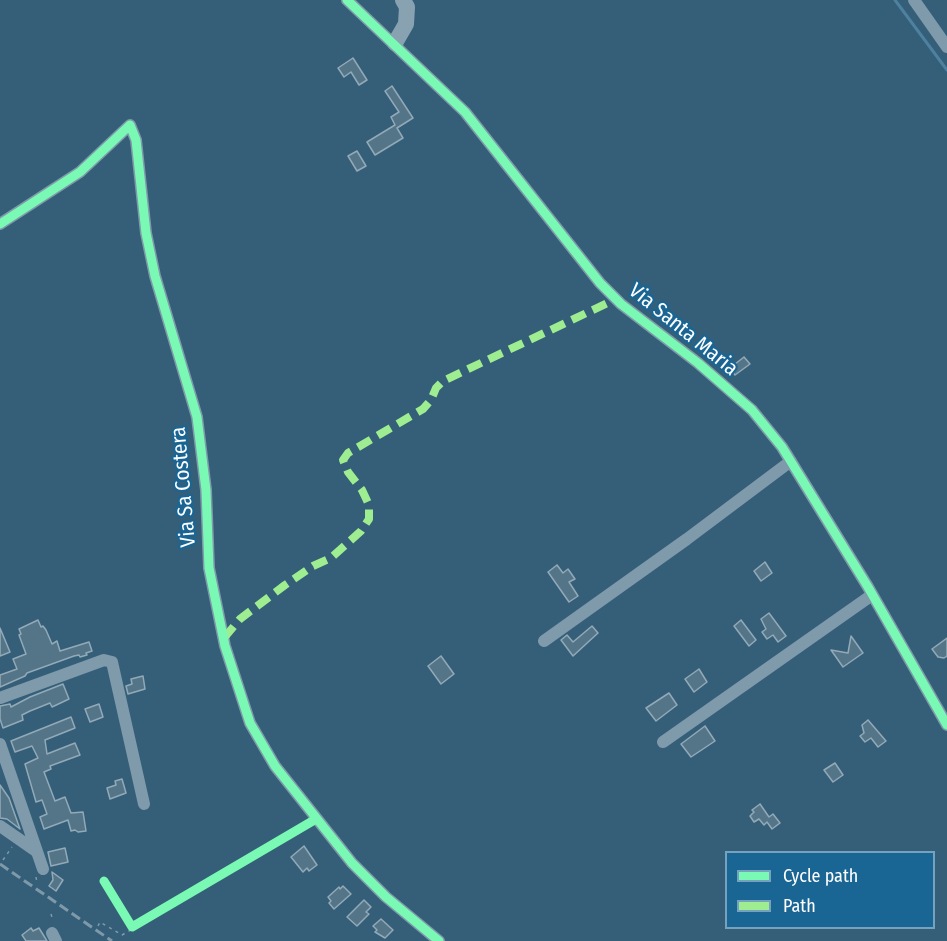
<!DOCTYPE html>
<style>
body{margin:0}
#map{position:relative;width:947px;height:941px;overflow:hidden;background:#355f78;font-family:"Fira Sans Condensed",sans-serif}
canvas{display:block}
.legend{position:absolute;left:725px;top:851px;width:210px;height:78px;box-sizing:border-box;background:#196594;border:2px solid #75a3bf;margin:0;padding:8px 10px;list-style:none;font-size:18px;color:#fff}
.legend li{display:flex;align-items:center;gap:12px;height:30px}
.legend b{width:30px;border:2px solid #75a3bf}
</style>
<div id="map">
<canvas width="947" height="941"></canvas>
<ul class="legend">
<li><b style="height:8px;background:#7af9b4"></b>Cycle path</li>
<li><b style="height:8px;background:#9fed91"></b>Path</li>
</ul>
</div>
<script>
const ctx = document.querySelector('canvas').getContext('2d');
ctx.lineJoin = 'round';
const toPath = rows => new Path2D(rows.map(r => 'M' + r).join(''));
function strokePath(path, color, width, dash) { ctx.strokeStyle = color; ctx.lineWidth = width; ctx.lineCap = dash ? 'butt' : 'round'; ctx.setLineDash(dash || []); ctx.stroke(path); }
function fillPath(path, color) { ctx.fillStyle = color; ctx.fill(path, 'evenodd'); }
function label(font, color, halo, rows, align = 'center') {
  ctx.font = font + ' "Fira Sans Condensed",sans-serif'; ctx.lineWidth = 4.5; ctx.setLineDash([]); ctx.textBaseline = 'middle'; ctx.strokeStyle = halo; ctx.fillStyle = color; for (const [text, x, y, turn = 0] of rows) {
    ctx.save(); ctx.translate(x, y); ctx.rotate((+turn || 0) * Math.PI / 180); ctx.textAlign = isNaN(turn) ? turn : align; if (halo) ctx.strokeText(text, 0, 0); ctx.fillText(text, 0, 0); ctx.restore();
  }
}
strokePath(toPath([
 [895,0,947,70]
]), '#4e81a0', 3);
const building = toPath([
 [353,58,367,80,359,85,351,72,344,77,338,68,353,58],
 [392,86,413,118,397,128,403,138,375,155,367,142,395,125,391,117,399,112,385,91,392,86],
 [357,151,366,166,357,171,348,156,357,151],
 [744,357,750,364,735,375,730,368,744,357],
 [765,562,772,573,761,581,754,571,765,562],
 [557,565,563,573,568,569,575,579,569,582,578,596,569,602,548,572,557,565],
 [769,613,786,636,778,642,773,635,767,639,762,632,766,629,761,619,769,613],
 [38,620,41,627,43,626,46,630,52,644,57,641,60,651,89,642,92,651,86,653,87,655,80,657,79,655,74,656,27,673,25,676,0,687,0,675,17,669,13,659,26,654,19,635,21,634,19,629,38,620],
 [741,620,756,640,749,646,734,626,741,620],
 [592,626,598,633,573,656,561,640,567,635,573,642,592,626],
 [0,628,10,652,0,656,0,628],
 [851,636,863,653,843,667,831,650,848,653,851,636],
 [947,638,947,656,944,658,938,657,932,649,947,638],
 [441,656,454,674,441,684,428,666,441,656],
 [699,669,707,682,694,692,685,679,699,669],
 [143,676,145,689,128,694,126,686,132,684,131,679,143,676],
 [63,684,69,699,52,707,50,703,30,711,22,715,23,720,3,728,0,719,0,706,10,704,11,707,30,697,63,684],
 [669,693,677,705,656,721,646,708,669,693],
 [99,704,103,717,90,722,85,709,99,704],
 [71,717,75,728,45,740,47,754,75,743,80,755,50,766,51,769,44,772,55,801,65,797,71,813,83,812,86,831,78,832,75,830,71,831,68,820,44,829,40,817,47,814,42,800,36,802,25,764,38,758,32,746,15,752,11,741,71,717],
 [868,720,886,741,878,747,871,738,865,742,860,736,864,733,862,725,868,720],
 [705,726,715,741,691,757,681,744,705,726],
 [835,763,843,775,833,782,824,770,835,763],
 [122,779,126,793,110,799,107,788,116,785,115,781,122,779],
 [0,785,9,798,20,829,7,819,0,818,0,785],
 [760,804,769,817,773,814,780,823,772,829,767,822,764,825,759,819,754,822,750,816,754,812,752,810,760,804],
 [304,846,317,865,309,871,307,868,303,872,291,857,304,846],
 [65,848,68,862,51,866,48,852,65,848],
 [52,872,63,880,56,891,49,886,53,880,52,872],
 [343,886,351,894,334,909,329,903,331,901,328,897,339,887,340,889,343,886],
 [364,900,371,907,366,912,369,914,357,926,347,917,364,900],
 [381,919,393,930,385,938,375,932,377,930,373,926,381,919],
 [31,928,33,931,39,928,47,941,26,941,22,935,31,928]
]);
fillPath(building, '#547588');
strokePath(building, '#92aab8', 1.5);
strokePath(toPath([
 [3,860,12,847],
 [36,877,37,883],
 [51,914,53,921],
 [98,926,100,922,122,935,309,827]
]), '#7e9aab', 1.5, [3, 4.5]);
strokePath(toPath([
 [347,0,465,112,600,283,621,304,698,363,752,410,782,447,868,587,947,725],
 [914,0,947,47],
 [0,224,80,172,130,125,136,140,146,233,155,276,197,417,206,490,209,568,225,646,250,723,275,766,352,863,386,897,439,941],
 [544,641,687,539,791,461],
 [0,698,104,660,112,662,144,804],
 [663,742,872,595],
 [0,744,43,869],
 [0,826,36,851],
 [52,933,56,941]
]), '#7e9aab', 12);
strokePath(toPath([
 [395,43,406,24,407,7,403,0]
]), '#89a2b2', 16);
strokePath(toPath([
 [0,864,112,941]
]), '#7e9aaa', 3, [10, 4.5]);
strokePath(toPath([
 [224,638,240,619,285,585,313,566,331,558,361,531,369,519,369,505,362,490,348,472,343,460,348,453,423,409,431,400,436,388,443,381,616,299]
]), '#9fed91', 8, [15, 8]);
strokePath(toPath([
 [347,0,465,112,600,283,621,304,698,363,752,410,782,447,868,587,947,725],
 [0,224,80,172,130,125,136,140,146,233,155,276,197,417,206,490,209,568,225,646,250,723,275,766,352,863,386,897,439,941],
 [104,881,132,927,316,819]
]), '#7af9b4', 9);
label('21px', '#fff', '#196594', [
 ["Via Santa Maria",683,330,39],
 ["Via Sa Costera",184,487,-95]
]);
</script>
